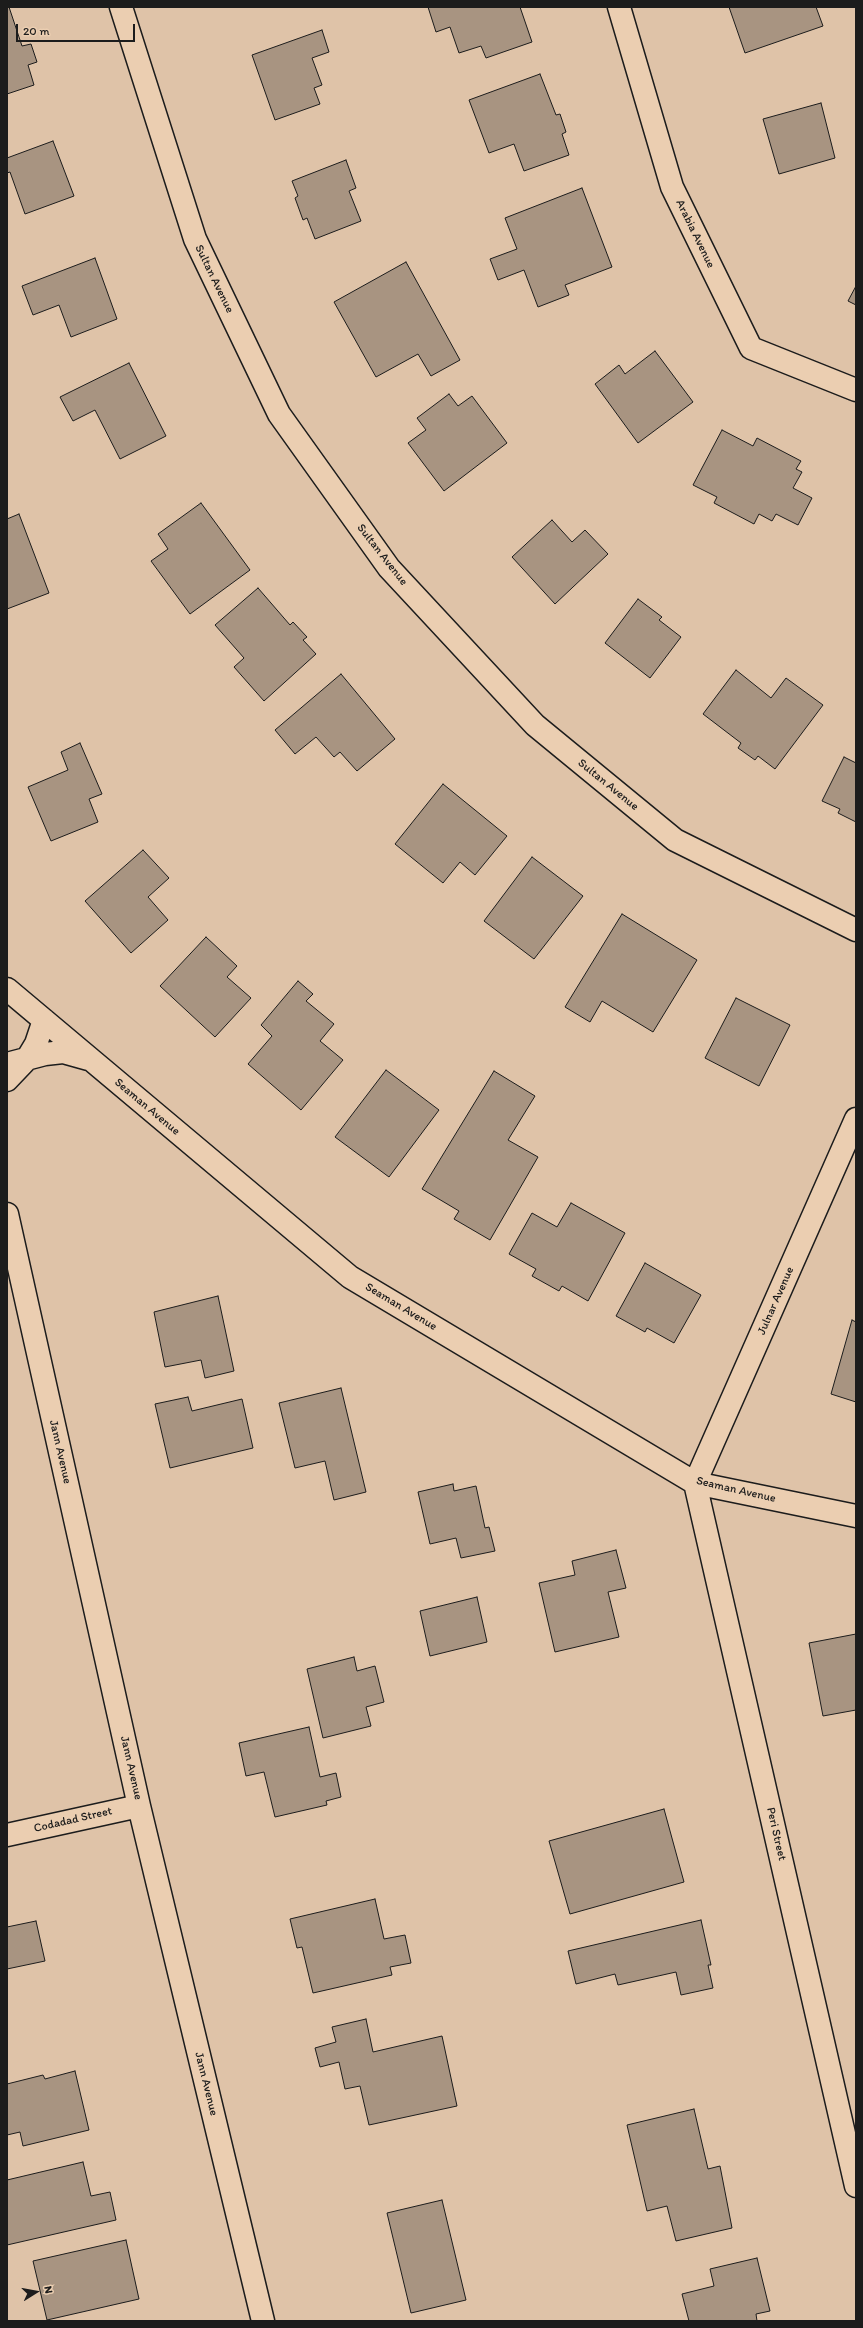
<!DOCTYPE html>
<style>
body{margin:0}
#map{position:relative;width:863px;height:2328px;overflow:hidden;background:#dfc3a8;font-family:Itim,sans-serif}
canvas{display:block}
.frame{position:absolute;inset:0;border:8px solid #1c1c1c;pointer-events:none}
.north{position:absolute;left:16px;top:2272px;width:40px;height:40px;-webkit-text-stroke:3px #ebceb1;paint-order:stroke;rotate:79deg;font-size:11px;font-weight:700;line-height:16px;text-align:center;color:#1c1c1c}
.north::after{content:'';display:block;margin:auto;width:14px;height:18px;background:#1c1c1c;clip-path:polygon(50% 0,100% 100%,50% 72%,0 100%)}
.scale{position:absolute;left:16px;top:24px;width:119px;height:18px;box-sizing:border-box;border:2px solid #1c1c1c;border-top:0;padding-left:5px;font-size:12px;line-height:14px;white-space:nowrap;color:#1c1c1c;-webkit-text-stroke:3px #ebceb1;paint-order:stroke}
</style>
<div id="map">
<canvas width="863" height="2328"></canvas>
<div class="frame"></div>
<div class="north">N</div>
<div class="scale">20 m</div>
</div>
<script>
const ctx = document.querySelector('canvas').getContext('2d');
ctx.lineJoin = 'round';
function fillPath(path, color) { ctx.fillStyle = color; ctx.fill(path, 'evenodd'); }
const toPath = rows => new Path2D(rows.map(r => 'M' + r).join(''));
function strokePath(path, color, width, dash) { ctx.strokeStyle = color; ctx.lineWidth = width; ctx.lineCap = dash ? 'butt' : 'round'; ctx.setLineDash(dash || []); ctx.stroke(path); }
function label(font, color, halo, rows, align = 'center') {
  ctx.font = font + ' Itim,sans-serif'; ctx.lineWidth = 3; ctx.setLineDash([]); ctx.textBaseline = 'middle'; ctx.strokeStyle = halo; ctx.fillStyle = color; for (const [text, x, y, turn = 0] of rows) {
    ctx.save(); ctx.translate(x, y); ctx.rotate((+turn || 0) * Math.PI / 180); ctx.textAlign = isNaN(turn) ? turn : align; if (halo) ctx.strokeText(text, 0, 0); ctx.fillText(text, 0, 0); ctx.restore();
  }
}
const building = toPath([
 [7,7,9,7,22,46,31,44,37,62,28,65,34,85,7,94,7,7],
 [428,7,520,7,532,42,486,58,481,46,459,53,450,27,436,32,428,7],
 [729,7,816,7,823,26,745,53,729,7],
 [322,30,329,52,312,58,322,85,314,88,320,104,275,120,252,55,322,30],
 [540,74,556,115,560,114,566,132,562,134,569,155,524,171,514,144,489,153,469,100,540,74],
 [821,103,835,158,779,174,763,119,821,103],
 [53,141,74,196,25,214,10,172,7,173,7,158,53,141],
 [346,160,356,188,349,191,361,221,315,239,307,218,303,220,295,198,298,196,292,181,346,160],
 [582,188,612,267,565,285,569,295,538,307,524,270,498,280,490,259,517,249,505,218,582,188],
 [95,258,117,319,71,337,59,305,33,315,22,286,95,258],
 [406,262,460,360,431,376,418,354,376,377,334,302,406,262],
 [856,286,856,305,848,301,856,286],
 [655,351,693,402,638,443,595,384,619,365,625,374,655,351],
 [129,363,166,436,120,459,95,410,73,421,60,397,129,363],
 [449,394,458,406,472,396,507,443,444,491,408,443,426,430,417,418,449,394],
 [722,430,753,446,757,438,801,461,796,469,802,472,793,488,812,498,798,525,776,514,772,521,759,514,754,524,714,503,717,497,693,485,722,430],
 [201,503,250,570,190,614,151,561,168,549,158,534,201,503],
 [19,514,49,593,7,609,7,519,19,514],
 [552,520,572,542,585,530,608,554,555,604,512,557,552,520],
 [258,588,290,625,293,622,307,637,303,640,316,654,264,701,234,667,244,658,215,625,258,588],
 [638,599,662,617,659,620,681,637,650,678,605,643,638,599],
 [736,670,771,698,786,678,823,705,775,769,758,756,755,760,738,748,741,743,703,714,736,670],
 [341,674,395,739,357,771,340,752,334,757,316,737,295,754,275,730,341,674],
 [80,743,102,794,89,799,98,822,51,841,28,787,68,770,61,752,80,743],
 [844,757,856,763,856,822,838,813,840,809,822,801,844,757],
 [443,784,507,836,475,875,460,862,443,883,395,844,443,784],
 [143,850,169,878,148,897,168,920,131,953,85,901,143,850],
 [532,857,583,896,534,959,484,921,532,857],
 [622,914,697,960,653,1032,602,1001,590,1022,565,1007,622,914],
 [206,937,237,966,227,977,251,998,215,1037,160,986,206,937],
 [298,981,313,994,306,1001,334,1024,320,1041,343,1060,301,1110,248,1064,272,1036,261,1025,298,981],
 [736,998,790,1025,759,1086,705,1058,736,998],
 [386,1070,439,1110,389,1177,335,1137,386,1070],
 [494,1071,535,1096,508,1140,538,1157,490,1240,454,1219,459,1211,422,1189,494,1071],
 [571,1203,625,1233,588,1301,562,1286,559,1291,532,1276,536,1269,509,1254,532,1213,557,1227,571,1203],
 [645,1263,701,1295,674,1343,647,1328,645,1332,616,1316,645,1263],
 [218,1296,234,1371,205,1378,201,1360,165,1367,154,1312,218,1296],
 [852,1320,856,1322,856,1402,831,1394,852,1320],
 [341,1388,366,1492,334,1500,325,1461,295,1468,279,1403,341,1388],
 [188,1397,192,1411,242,1399,253,1448,170,1468,155,1404,188,1397],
 [453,1484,454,1491,476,1486,485,1528,489,1527,495,1551,461,1558,456,1538,430,1544,418,1492,453,1484],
 [616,1550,626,1588,608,1592,619,1637,555,1652,539,1583,575,1575,572,1561,616,1550],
 [477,1597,487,1642,430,1656,420,1611,477,1597],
 [856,1634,856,1710,823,1716,809,1643,856,1634],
 [354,1657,357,1671,375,1666,384,1702,366,1707,371,1726,323,1738,307,1669,354,1657],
 [309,1727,320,1777,336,1773,341,1797,326,1801,327,1805,275,1817,264,1772,246,1776,239,1743,309,1727],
 [664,1809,684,1882,570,1914,549,1841,664,1809],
 [375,1899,384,1939,405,1935,411,1963,390,1967,392,1975,313,1993,302,1947,297,1948,290,1919,375,1899],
 [701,1920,711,1965,708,1965,713,1988,681,1995,676,1972,618,1985,615,1974,576,1984,568,1951,701,1920],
 [36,1921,45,1961,7,1969,7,1927,36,1921],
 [366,2019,373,2052,442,2036,457,2106,369,2125,360,2086,345,2089,339,2062,320,2067,315,2048,336,2042,332,2027,366,2019],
 [75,2071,89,2130,23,2146,20,2132,7,2135,7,2084,43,2075,45,2079,75,2071],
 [694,2109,708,2169,720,2166,732,2228,676,2241,667,2206,647,2211,627,2125,694,2109],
 [83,2162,91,2196,110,2192,116,2220,7,2245,7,2180,83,2162],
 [442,2200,466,2300,411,2313,387,2213,442,2200],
 [126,2240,139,2299,47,2320,33,2261,126,2240],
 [757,2258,770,2311,756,2314,757,2321,689,2321,682,2294,714,2286,710,2269,757,2258]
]);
fillPath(building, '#a89481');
strokePath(building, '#1c1c1c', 1);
const minor = toPath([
 [121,7,195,239,279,414,389,568,535,725,675,840,856,930],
 [619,7,672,187,751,348,856,390],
 [7,989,350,1277,695,1483,856,1516],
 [7,1064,45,1054,63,1052,88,1059],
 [7,1080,27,1059,36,1044,44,1020],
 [856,1119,695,1483,856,2186],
 [7,1214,139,1806,263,2321],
 [7,1835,139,1806]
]);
strokePath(minor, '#1c1c1c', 25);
strokePath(minor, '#ebceb1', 22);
label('12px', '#1c1c1c', '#ebceb1', [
 ["Arabia Avenue",695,234,64],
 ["Sultan Avenue",214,279,64],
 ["Sultan Avenue",382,555,52],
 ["Sultan Avenue",608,785,39],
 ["Seaman Avenue",147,1107,40],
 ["Julnar Avenue",776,1301,-66],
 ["Seaman Avenue",401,1307,31],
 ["Jann Avenue",60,1452,77],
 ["Seaman Avenue",736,1490,13],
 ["Jann Avenue",131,1768,77],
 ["Codadad Street",73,1820,-13],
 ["Peri Street",776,1834,77],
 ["Jann Avenue",206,2084,76]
]);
</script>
